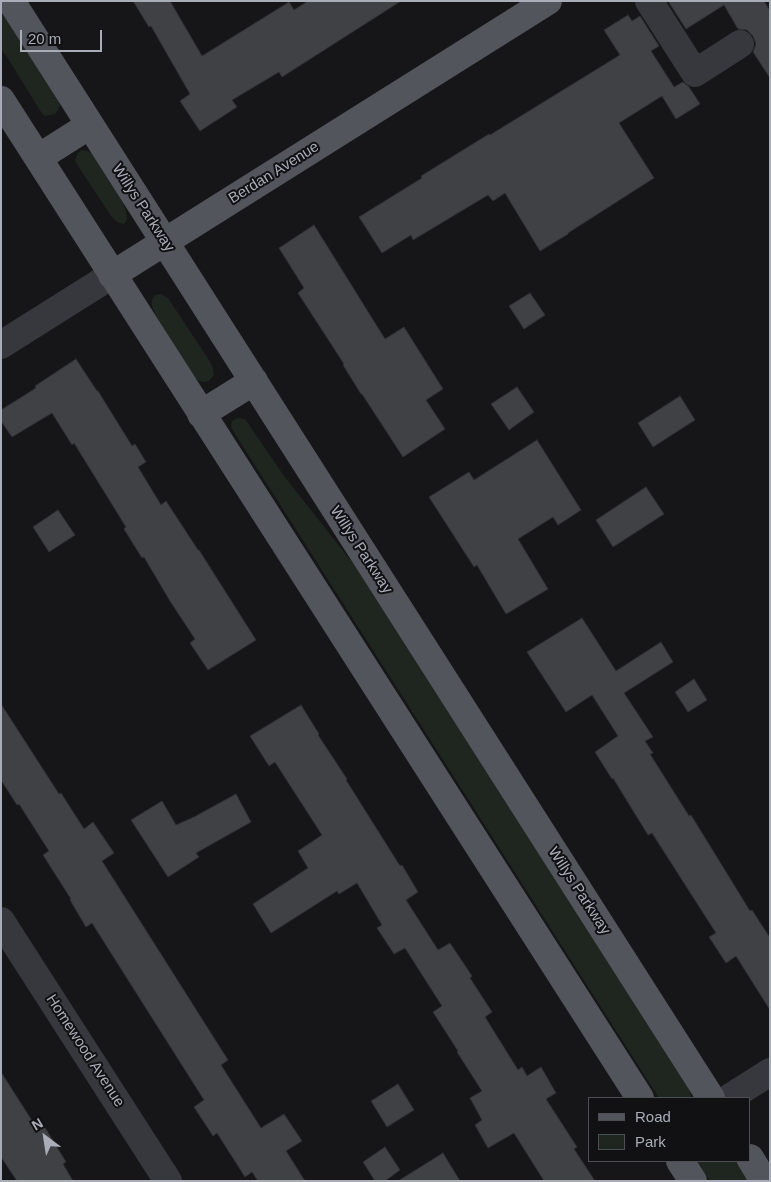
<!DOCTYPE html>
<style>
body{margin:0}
#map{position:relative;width:771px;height:1182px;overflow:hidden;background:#161618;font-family:Helvetica,sans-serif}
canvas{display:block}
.frame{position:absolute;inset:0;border:2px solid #a8adb8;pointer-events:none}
.legend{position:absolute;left:588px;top:1097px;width:162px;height:65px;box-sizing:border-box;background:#111113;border:1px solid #4d4f55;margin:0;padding:6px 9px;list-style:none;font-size:15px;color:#a8adb8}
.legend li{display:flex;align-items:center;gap:10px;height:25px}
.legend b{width:25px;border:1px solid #4d4f55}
.north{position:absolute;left:20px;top:1112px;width:50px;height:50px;-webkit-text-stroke:4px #111113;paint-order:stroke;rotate:329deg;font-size:14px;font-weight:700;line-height:20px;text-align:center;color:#a8adb8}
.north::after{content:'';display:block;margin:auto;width:18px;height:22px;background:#a8adb8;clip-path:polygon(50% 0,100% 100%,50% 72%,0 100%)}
.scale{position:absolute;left:20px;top:30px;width:82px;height:22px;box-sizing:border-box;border:2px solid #a8adb8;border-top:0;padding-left:6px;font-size:15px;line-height:18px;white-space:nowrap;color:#a8adb8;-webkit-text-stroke:4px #111113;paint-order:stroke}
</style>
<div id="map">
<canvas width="771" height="1182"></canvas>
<div class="frame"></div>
<ul class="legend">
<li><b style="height:6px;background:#53555c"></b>Road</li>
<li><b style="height:14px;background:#1e261f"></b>Park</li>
</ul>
<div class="north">N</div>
<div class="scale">20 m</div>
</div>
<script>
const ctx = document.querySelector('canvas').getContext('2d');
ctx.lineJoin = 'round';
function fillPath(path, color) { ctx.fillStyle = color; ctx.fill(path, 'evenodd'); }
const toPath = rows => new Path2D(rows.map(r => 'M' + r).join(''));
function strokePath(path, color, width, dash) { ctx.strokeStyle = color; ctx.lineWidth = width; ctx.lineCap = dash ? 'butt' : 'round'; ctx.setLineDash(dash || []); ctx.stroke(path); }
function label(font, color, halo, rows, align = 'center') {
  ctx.font = font + ' Helvetica,sans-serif'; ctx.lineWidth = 4; ctx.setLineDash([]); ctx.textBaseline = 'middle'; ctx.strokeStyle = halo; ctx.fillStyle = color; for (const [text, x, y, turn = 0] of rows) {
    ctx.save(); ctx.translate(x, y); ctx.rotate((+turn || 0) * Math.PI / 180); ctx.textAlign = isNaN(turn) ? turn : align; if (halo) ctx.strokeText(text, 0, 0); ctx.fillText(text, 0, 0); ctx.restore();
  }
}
fillPath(toPath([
 [1,10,57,98,60,105,58,110,55,114,45,116,41,112,7,57,1,49],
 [82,150,88,151,95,155,123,203,126,211,127,219,124,224,119,223,116,221,111,216,78,166,75,161,76,157,78,153],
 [161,294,168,298,209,360,213,368,214,375,209,381,204,382,199,381,194,377,156,316,152,306,152,300,155,295],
 [238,418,245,419,284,476,355,566,688,1086,692,1098,659,1098,235,434,231,427,232,421],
 [697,1161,735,1161,748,1181,710,1181]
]), '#1e261f');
const building = toPath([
 [133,1,170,1,202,56,289,2,294,10,308,1,401,1,282,77,279,72,232,100,237,107,200,131,180,101,190,94,151,26,149,27,133,1],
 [668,1,764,1,770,11,770,78,753,52,756,44,753,36,747,30,738,29,724,5,686,29,668,1],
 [628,15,632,21,640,16,659,46,651,51,674,87,683,82,689,87,700,104,676,119,662,96,619,123,654,178,568,233,568,234,540,251,505,193,493,201,488,195,413,240,411,235,382,253,359,217,422,178,421,176,489,134,490,135,620,55,604,30,628,15],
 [314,225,385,339,404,327,443,389,426,400,445,429,403,457,362,394,361,394,343,365,344,364,298,293,304,288,279,248,314,225],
 [530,293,545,315,524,329,509,306,530,293],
 [76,359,97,391,98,391,132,446,135,444,146,462,138,467,161,505,166,501,198,550,199,550,256,640,208,670,190,643,195,639,170,601,144,557,142,558,124,529,126,527,74,443,72,445,52,413,12,437,1,421,1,410,36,388,35,386,76,359],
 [517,387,534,412,509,430,491,404,517,387],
 [680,396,695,420,653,447,638,423,680,396],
 [537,440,581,510,558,525,553,517,518,539,548,589,506,614,477,565,474,567,429,497,469,472,474,480,537,440],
 [646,487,664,514,613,547,596,520,646,487],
 [58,510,75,535,49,552,33,527,58,510],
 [582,618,616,671,661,642,673,662,624,693,653,737,645,741,653,753,650,754,689,816,691,815,750,911,752,910,770,938,770,1010,736,956,726,963,709,937,716,933,652,833,648,835,613,778,612,779,595,752,618,736,592,695,566,712,527,652,582,618],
 [694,679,707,700,688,712,675,692,694,679],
 [1,704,59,794,61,793,84,829,93,822,114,853,102,861,228,1060,221,1065,261,1128,284,1114,302,1141,286,1151,305,1181,258,1181,252,1172,245,1177,217,1133,213,1136,194,1107,204,1100,92,923,86,927,70,900,71,899,43,855,49,851,19,804,17,805,1,780,1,704],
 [301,705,319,734,318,735,347,779,346,780,400,866,402,865,418,892,406,900,438,950,450,943,472,976,470,978,492,1012,485,1017,518,1070,522,1067,527,1076,541,1067,556,1093,546,1099,577,1147,574,1149,595,1181,544,1181,514,1133,488,1148,475,1125,482,1120,470,1098,482,1091,457,1052,458,1051,433,1012,442,1006,405,948,394,954,377,928,382,925,357,883,339,894,337,891,271,933,253,904,308,868,298,851,322,835,275,762,269,766,250,736,301,705],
 [236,794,251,822,196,853,199,857,168,877,131,820,162,801,176,825,194,817,236,794],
 [1,1072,38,1130,44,1126,66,1162,63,1164,73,1181,17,1181,1,1157,1,1072],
 [398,1084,414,1110,387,1127,371,1101,398,1084],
 [385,1147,400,1170,385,1181,375,1181,363,1162,385,1147],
 [443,1153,460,1181,398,1181,443,1153]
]);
fillPath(building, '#404145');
strokePath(building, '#303034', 1);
strokePath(toPath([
 [649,1,695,73,740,44],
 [1,345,112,275],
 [1,921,168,1181],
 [729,1098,770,1072]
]), '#37383d', 28);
strokePath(toPath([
 [11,1,711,1098],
 [1,100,640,1098],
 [38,158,90,125],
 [112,275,548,1],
 [201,414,254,381],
 [750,1158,764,1181],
 [680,1161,693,1181]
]), '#53555c', 28);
label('15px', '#a8adb8', '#111113', [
 ["Berdan Avenue",274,173,-32],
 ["Willys Parkway",143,208,57],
 ["Willys Parkway",361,550,57],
 ["Willys Parkway",579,891,57],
 ["Homewood Avenue",85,1051,57]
]);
</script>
